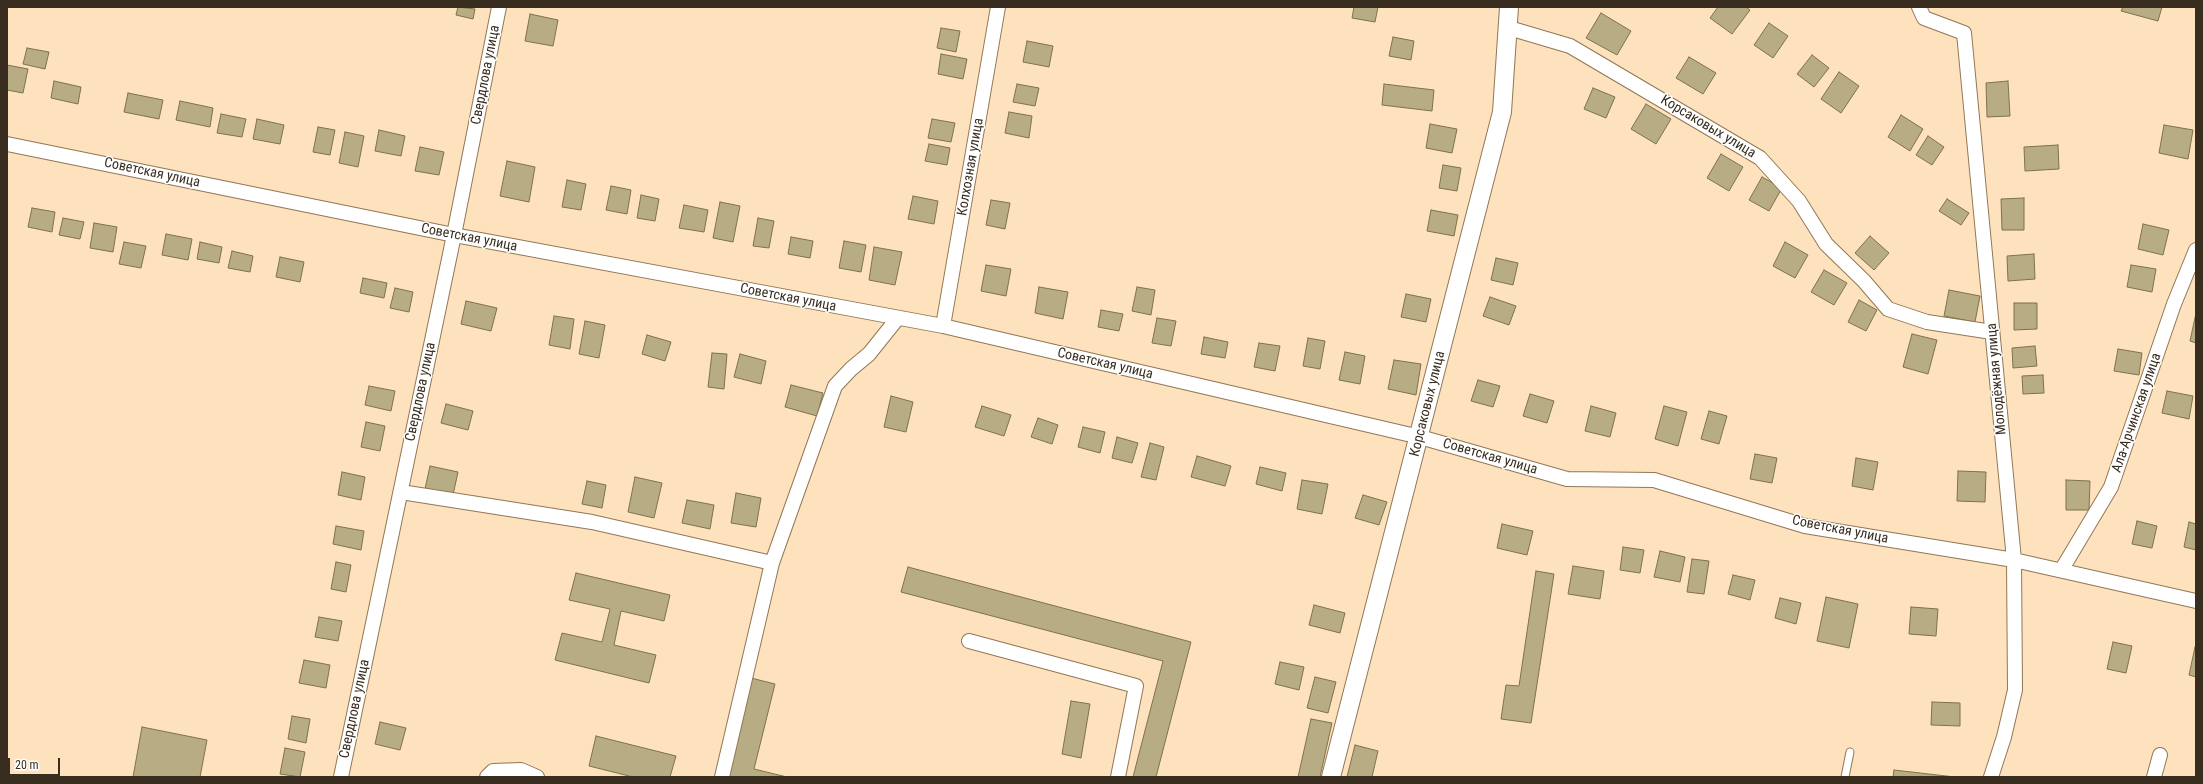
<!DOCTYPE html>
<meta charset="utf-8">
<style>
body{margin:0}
#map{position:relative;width:2203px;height:784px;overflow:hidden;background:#fee2bd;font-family:"Roboto Condensed",sans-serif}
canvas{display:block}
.frame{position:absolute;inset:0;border:8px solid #382d1f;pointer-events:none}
.scale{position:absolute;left:8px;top:758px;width:52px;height:18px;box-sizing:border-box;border:2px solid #382d1f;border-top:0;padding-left:5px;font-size:12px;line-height:14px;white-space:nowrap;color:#382d1f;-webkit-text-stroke:3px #fff;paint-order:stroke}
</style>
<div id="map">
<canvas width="2203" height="784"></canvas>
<div class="frame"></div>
<div class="scale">20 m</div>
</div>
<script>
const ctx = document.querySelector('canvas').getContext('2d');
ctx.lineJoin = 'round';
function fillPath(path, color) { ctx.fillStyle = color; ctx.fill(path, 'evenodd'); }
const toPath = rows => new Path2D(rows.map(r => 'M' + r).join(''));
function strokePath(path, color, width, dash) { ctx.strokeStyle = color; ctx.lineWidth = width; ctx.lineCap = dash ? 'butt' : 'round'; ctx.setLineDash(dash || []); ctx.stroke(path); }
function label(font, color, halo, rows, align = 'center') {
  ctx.font = font + ' "Roboto Condensed",sans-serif'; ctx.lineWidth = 3; ctx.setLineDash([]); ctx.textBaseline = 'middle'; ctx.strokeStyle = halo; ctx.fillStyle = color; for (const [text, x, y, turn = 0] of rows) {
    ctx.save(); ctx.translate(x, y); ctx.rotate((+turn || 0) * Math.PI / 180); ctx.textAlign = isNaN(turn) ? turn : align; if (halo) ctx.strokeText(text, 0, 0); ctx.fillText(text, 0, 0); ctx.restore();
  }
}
const building = toPath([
 [458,7,475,9,473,19,456,15,458,7],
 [1354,7,1378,7,1375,22,1352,18,1354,7],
 [1718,7,1746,7,1750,10,1732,34,1710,18,1718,7],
 [2123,7,2162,7,2158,21,2121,11,2123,7],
 [1601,13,1631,31,1617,55,1586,38,1601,13],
 [530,14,558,20,553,46,525,41,530,14],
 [1769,23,1788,36,1773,58,1754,45,1769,23],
 [941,28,960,31,956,52,937,48,941,28],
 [1393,37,1414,41,1411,60,1389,56,1393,37],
 [1027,41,1053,46,1049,67,1023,62,1027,41],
 [27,48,49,52,45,69,23,64,27,48],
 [941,54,967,59,963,79,938,74,941,54],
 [1812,55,1829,68,1814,87,1797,74,1812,55],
 [1689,57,1716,73,1703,94,1676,78,1689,57],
 [7,65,28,69,23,93,7,90,7,65],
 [1839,72,1859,86,1841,113,1821,99,1839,72],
 [54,81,81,87,78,104,51,98,54,81],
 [2008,81,2010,116,1987,117,1986,83,2008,81],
 [1017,84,1039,88,1035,106,1013,102,1017,84],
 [1384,84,1434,90,1432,111,1382,105,1384,84],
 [1593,88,1615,97,1606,118,1584,109,1593,88],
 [128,93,163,100,159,119,124,112,128,93],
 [180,101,213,108,210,127,176,120,180,101],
 [1646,104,1671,119,1656,144,1631,129,1646,104],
 [1009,112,1032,116,1029,138,1005,133,1009,112],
 [221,114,246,119,242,137,217,133,221,114],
 [1901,115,1923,129,1910,151,1888,137,1901,115],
 [257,119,284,125,280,144,253,139,257,119],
 [932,119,955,123,951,142,928,138,932,119],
 [1430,124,1457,129,1452,153,1426,148,1430,124],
 [2164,125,2193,130,2188,159,2159,153,2164,125],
 [318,127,335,130,330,155,313,152,318,127],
 [379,130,405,136,401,156,375,151,379,130],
 [345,132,364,136,358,167,339,163,345,132],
 [1928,136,1944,147,1932,165,1916,155,1928,136],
 [929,144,950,148,947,165,925,161,929,144],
 [2058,145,2059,169,2025,171,2024,147,2058,145],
 [420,147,444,152,439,175,415,171,420,147],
 [1721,154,1743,167,1729,191,1707,178,1721,154],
 [507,161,535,167,529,202,500,196,507,161],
 [1443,165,1461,168,1457,191,1439,188,1443,165],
 [1762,177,1782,188,1769,211,1749,200,1762,177],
 [567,180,586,184,581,210,562,207,567,180],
 [611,186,631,190,627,214,606,210,611,186],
 [641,195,659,199,655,221,637,218,641,195],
 [913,196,938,201,934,224,908,219,913,196],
 [2024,198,2024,230,2002,230,2001,199,2024,198],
 [1947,199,1969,213,1961,225,1939,211,1947,199],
 [991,200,1010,203,1005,229,986,225,991,200],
 [720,202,740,206,733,242,713,238,720,202],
 [684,205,708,210,704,232,679,228,684,205],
 [32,208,55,212,52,232,28,227,32,208],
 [1431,210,1458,215,1454,236,1427,231,1431,210],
 [63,218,84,222,80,239,59,235,63,218],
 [758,218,774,221,769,248,753,246,758,218],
 [94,223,117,227,113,252,90,248,94,223],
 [2143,224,2169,230,2163,255,2138,249,2143,224],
 [166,234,192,239,188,260,162,255,166,234],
 [1870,236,1889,253,1874,270,1855,253,1870,236],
 [791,237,813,241,810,258,788,254,791,237],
 [844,241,866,245,861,272,839,268,844,241],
 [124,242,146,246,141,268,119,264,124,242],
 [200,242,222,247,219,263,197,259,200,242],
 [1785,242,1808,255,1795,278,1773,266,1785,242],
 [874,247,902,252,895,285,869,280,874,247],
 [232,251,253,256,250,272,228,268,232,251],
 [2034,254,2035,279,2008,281,2007,256,2034,254],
 [280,257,304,262,300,282,276,277,280,257],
 [1496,258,1518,263,1513,285,1491,280,1496,258],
 [986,265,1011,269,1006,296,981,291,986,265],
 [2131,265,2156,269,2152,292,2127,287,2131,265],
 [1824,270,1847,283,1834,305,1811,292,1824,270],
 [363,278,387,283,384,298,360,293,363,278],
 [1039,287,1068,292,1063,319,1035,313,1039,287],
 [1137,287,1155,290,1151,315,1132,311,1137,287],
 [395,288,413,292,409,312,390,308,395,288],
 [1949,290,1980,296,1975,322,1944,316,1949,290],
 [1406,294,1431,299,1426,322,1401,317,1406,294],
 [1490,297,1516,306,1509,325,1483,316,1490,297],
 [1859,300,1877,310,1866,331,1848,322,1859,300],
 [466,301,497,308,491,331,461,324,466,301],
 [2014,303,2037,303,2037,329,2014,330,2014,303],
 [1101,310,1123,314,1119,331,1098,327,1101,310],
 [2196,313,2196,343,2190,341,2196,313],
 [554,316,574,319,570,349,549,345,554,316],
 [1157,318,1176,321,1171,346,1152,343,1157,318],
 [585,321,605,325,599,358,579,354,585,321],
 [1912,334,1937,340,1928,374,1903,367,1912,334],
 [647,335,671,342,665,361,642,354,647,335],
 [1204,337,1228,342,1225,358,1201,354,1204,337],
 [1308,338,1325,341,1320,369,1303,366,1308,338],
 [1259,343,1280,346,1275,371,1254,367,1259,343],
 [2035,346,2037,366,2013,368,2012,348,2035,346],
 [2118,349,2142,353,2139,375,2114,371,2118,349],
 [1345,352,1365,356,1360,384,1339,380,1345,352],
 [712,353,727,354,724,389,708,387,712,353],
 [740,354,766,361,761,384,734,377,740,354],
 [1394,360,1421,364,1416,395,1388,389,1394,360],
 [2043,375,2044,393,2023,394,2022,376,2043,375],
 [1478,380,1500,386,1493,407,1471,401,1478,380],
 [791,385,823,393,817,416,785,407,791,385],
 [369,386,395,391,391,411,365,405,369,386],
 [2167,391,2193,396,2189,419,2162,413,2167,391],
 [1530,394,1554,401,1547,423,1523,416,1530,394],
 [891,396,913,402,906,432,884,427,891,396],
 [446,404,473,411,468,430,441,423,446,404],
 [982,406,1011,415,1004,436,975,427,982,406],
 [1591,406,1616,413,1610,437,1585,431,1591,406],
 [1664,406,1687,412,1678,446,1655,439,1664,406],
 [1709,411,1727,416,1719,444,1701,439,1709,411],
 [1038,418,1058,425,1052,444,1031,437,1038,418],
 [366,422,385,426,380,451,361,447,366,422],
 [1083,427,1105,432,1100,453,1078,447,1083,427],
 [1117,437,1138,443,1132,463,1112,458,1117,437],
 [1150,443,1164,447,1156,480,1141,477,1150,443],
 [1755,454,1777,458,1772,483,1750,479,1755,454],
 [1197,456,1231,466,1225,486,1191,477,1197,456],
 [1856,458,1878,462,1873,490,1852,486,1856,458],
 [430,466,458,472,453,495,425,489,430,466],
 [1260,467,1286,473,1282,491,1256,484,1260,467],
 [1958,471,1986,472,1985,502,1957,501,1958,471],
 [342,472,365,477,361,500,338,495,342,472],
 [635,477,662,483,654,518,628,512,635,477],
 [1302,480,1328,484,1322,514,1297,509,1302,480],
 [2066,480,2090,481,2089,510,2066,510,2066,480],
 [587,481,606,485,602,508,582,504,587,481],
 [736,493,761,498,756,527,731,523,736,493],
 [1363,495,1387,502,1379,525,1355,518,1363,495],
 [687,500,714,505,710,529,682,523,687,500],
 [2137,521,2157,526,2152,548,2132,544,2137,521],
 [2189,522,2196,524,2196,550,2184,547,2189,522],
 [1502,524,1533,531,1527,555,1497,548,1502,524],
 [336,526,364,531,361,550,333,544,336,526],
 [1623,547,1644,550,1640,573,1620,570,1623,547],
 [1660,551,1685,557,1680,582,1654,577,1660,551],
 [1692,559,1709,561,1704,594,1687,592,1692,559],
 [336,562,351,565,346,592,331,589,336,562],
 [1573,566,1604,571,1600,599,1568,594,1573,566],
 [908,567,1191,642,1156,777,1133,777,1163,661,901,592,908,567],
 [1536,571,1554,574,1531,723,1501,719,1506,685,1519,686,1536,571],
 [576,573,670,595,664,621,621,611,614,645,656,655,649,683,555,660,562,633,602,642,610,609,569,600,576,573],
 [1733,575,1755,580,1750,600,1728,594,1733,575],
 [1826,597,1858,604,1849,648,1817,641,1826,597],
 [1780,598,1801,603,1796,624,1775,618,1780,598],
 [1314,605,1345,613,1340,633,1309,625,1314,605],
 [1911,607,1938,609,1936,636,1909,634,1911,607],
 [319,617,342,621,338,641,315,637,319,617],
 [2113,642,2132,646,2126,673,2107,669,2113,642],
 [2195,647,2196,647,2196,677,2189,675,2195,647],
 [304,660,330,665,326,688,299,683,304,660],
 [1280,662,1304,667,1299,690,1275,684,1280,662],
 [1315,677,1336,682,1328,713,1307,708,1315,677],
 [751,678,775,684,754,769,787,777,727,777,751,678],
 [1071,701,1090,704,1081,758,1062,754,1071,701],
 [1932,702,1960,703,1960,726,1931,725,1932,702],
 [292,716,310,719,306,743,288,739,292,716],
 [1311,719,1332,723,1320,777,1298,777,1311,719],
 [380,722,406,728,400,750,375,744,380,722],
 [142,727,207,740,200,777,133,777,142,727],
 [596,736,676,756,670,777,633,777,589,766,596,736],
 [1355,745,1378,751,1372,777,1347,777,1355,745],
 [285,748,305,752,300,777,280,774,285,748],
 [1894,770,1955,777,1893,777,1894,770]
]);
fillPath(building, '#b7ac83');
strokePath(building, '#7d724b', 1);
const service = toPath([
 [1845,777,1850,752]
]);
const minor = toPath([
 [1919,7,1924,18,1964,33,2014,560,2015,690,2004,737,1991,777],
 [1509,28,1570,46,1760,158,1799,201,1826,244,1864,281,1888,309,1927,322,1992,332],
 [7,144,454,235,943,326,1420,437,1567,479,1654,480,1805,526,2014,560,2196,601],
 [943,326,998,7],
 [401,492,592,522,772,563],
 [2062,569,2111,487,2174,304,2196,250],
 [969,641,1136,686,1118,777],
 [341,777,454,235,499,7],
 [487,777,493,771,521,770,537,777],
 [722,777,772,563,835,386,851,369,869,354,897,319],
 [2154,777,2160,755]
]);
const tertiary = toPath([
 [1331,777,1502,112,1509,7]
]);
strokePath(service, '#917756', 9);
strokePath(minor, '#917756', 16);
strokePath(tertiary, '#917756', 20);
strokePath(service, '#fff', 7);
strokePath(minor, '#fff', 14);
strokePath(tertiary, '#fff', 18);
label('14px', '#382d1f', '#fff', [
 ["Свердлова улица",486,75,-79],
 ["Корсаковых улица",1708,127,31],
 ["Колхозная улица",971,167,-80],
 ["Советская улица",152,173,12],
 ["Советская улица",469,238,11],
 ["Советская улица",788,298,11],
 ["Советская улица",1105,364,13],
 ["Молодёжная улица",1997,379,-95],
 ["Свердлова улица",421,392,-78],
 ["Корсаковых улица",1428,404,-76],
 ["Ала-Арчинская улица",2137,413,-71],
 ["Советская улица",1490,457,16],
 ["Советская улица",1840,530,11],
 ["Свердлова улица",355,709,-78]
]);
</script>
